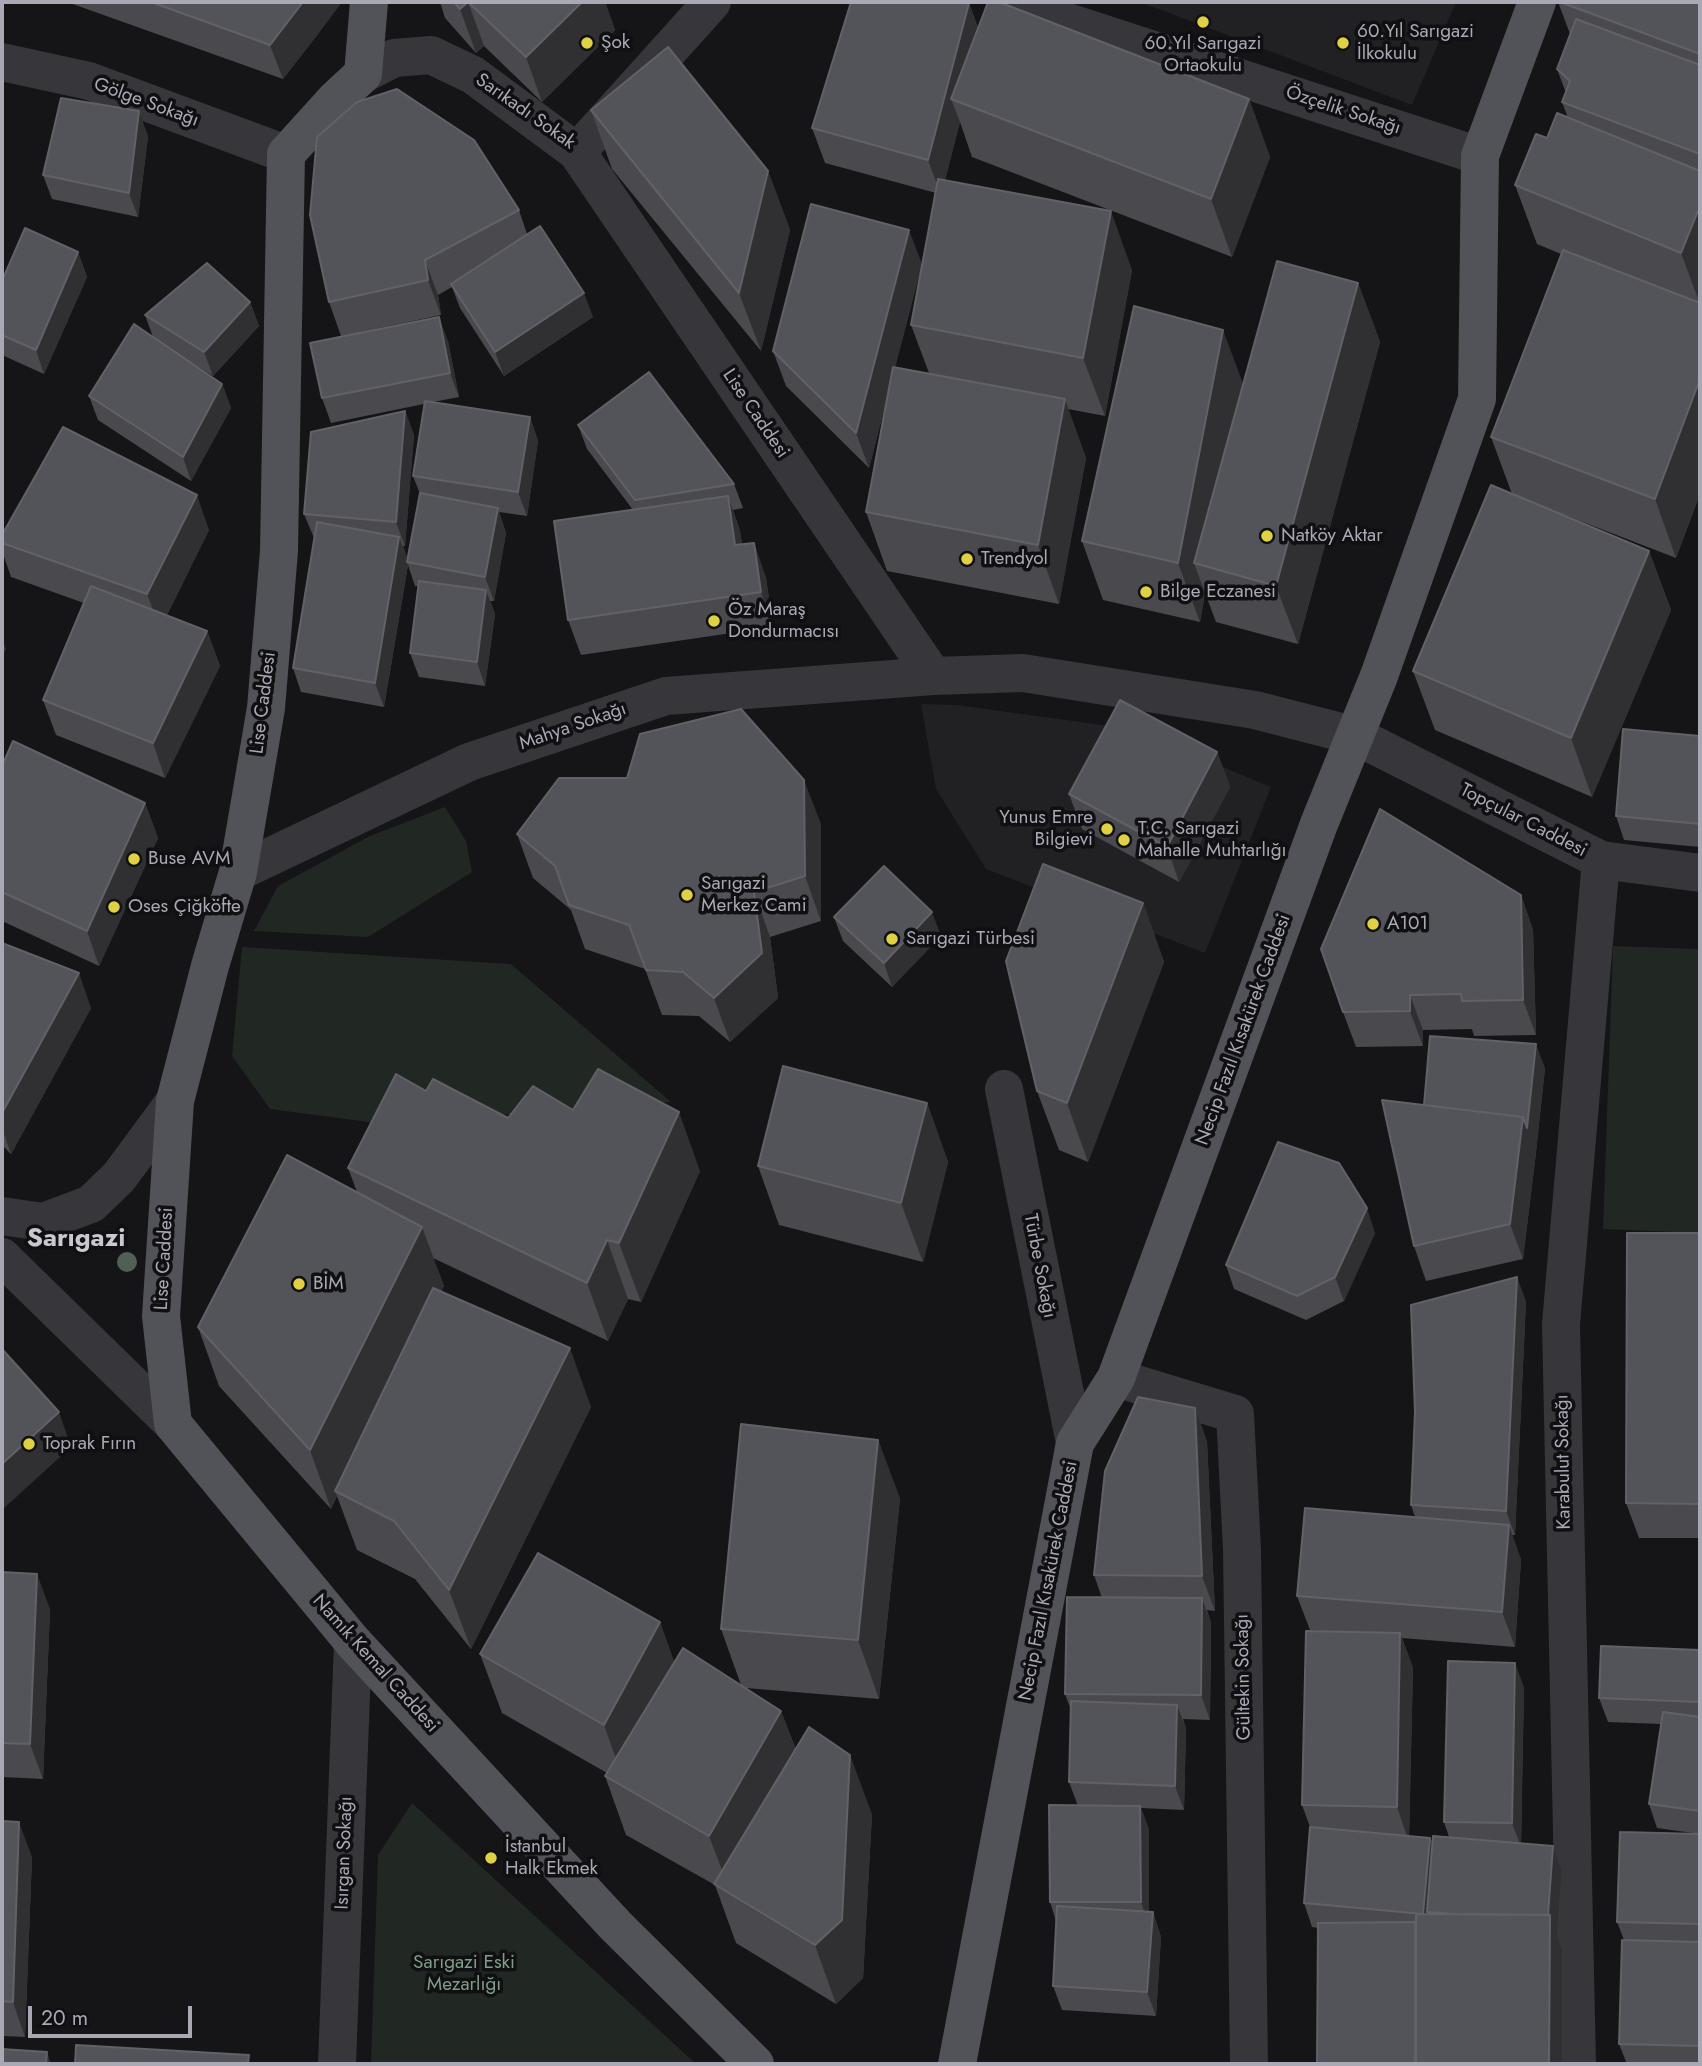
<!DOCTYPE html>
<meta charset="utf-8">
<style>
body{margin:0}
#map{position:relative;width:1702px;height:2066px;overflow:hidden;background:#151416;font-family:Jost,sans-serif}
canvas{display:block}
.frame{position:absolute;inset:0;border:4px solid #a8a9b5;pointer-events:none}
.scale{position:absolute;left:28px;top:2006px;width:164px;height:32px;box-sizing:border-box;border:4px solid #a8a9b5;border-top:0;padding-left:9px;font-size:21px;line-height:24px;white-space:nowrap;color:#a8a9b5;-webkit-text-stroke:5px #100f11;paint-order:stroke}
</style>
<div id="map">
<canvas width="1702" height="2066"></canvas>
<div class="frame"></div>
<div class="scale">20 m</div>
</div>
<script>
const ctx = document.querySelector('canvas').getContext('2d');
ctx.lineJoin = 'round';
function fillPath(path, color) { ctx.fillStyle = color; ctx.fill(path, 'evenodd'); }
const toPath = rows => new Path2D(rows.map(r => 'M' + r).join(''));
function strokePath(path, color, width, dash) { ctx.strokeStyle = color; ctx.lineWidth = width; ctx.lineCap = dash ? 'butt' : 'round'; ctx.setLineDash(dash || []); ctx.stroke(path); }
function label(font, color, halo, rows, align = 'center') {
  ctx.font = font + ' Jost,sans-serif'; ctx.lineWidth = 7; ctx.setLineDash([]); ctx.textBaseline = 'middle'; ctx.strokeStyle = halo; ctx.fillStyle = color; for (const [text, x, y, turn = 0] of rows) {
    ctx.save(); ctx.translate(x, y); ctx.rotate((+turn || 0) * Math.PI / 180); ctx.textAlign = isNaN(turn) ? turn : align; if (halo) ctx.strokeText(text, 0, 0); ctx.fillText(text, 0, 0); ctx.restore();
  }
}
fillPath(toPath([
 [1140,2,1456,2,1412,105],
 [921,704,956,705,1132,729,1271,787,1205,953,986,869,936,789]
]), '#212123');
fillPath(toPath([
 [445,807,466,841,472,872,368,937,254,931,278,886,370,836],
 [1613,946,1700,949,1700,1233,1603,1229],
 [242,947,511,964,671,1102,383,1124,270,1109,232,1056],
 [412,1803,696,2064,371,2064,378,1855]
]), '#212823');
strokePath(toPath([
 [1006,2,1480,156],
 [2,62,89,81,286,154],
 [363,74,394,58,431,55,473,75,577,152,712,2],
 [577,152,933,676],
 [238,872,469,762,666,696,933,676,1023,673,1255,710,1356,736,1601,860,1700,873],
 [1004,1089,1075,1443],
 [2,1216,43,1222,91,1204,119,1177,175,1101],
 [2,1257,173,1424],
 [1116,1378,1235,1414,1242,1549,1249,2064],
 [337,2064,353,1642],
 [1577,2064,1561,1324,1601,860]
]), '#36363b', 38);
strokePath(toPath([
 [369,2,363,74,335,100,286,154,279,551,266,708,238,872,210,966,175,1101,161,1316,173,1424,353,1642,615,1925,755,2064],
 [957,2064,1075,1443,1116,1378,1319,824,1379,676,1477,399,1480,156,1537,2]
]), '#525259', 38);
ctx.fillStyle = '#506055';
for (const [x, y] of [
 [127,1262]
]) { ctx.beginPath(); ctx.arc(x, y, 10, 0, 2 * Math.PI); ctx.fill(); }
fillPath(toPath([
 [67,2,342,2,283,79],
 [440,2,605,2,615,30,542,102,484,46,476,53,445,18],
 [1558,2,1700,2,1700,494,1676,558,1544,507,1649,551,1671,610,1592,797,1435,730,1413,671,1512,494,1491,437,1561,254,1537,244,1515,185,1547,138,1568,118,1562,102,1566,93,1557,69,1570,34],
 [969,3,978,28,1249,99,1270,157,1232,257,972,157,960,122,945,180,1132,270,1105,416,1068,409,1086,458,1059,604,887,571,866,512,885,406,869,468,786,386,773,351,922,264,895,367,929,373,911,325,936,193,825,163,812,128],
 [591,110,768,171,790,230,761,351,612,169],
 [148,136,138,217,52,199,43,175],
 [519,210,527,234,593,317,504,376,460,308,452,287,438,295,441,315,361,332,448,341,459,397,433,402,530,417,538,441,527,516,499,512,506,533,494,601,490,601,495,614,485,686,419,677,410,653,419,586,415,586,408,565,384,707,301,692,293,668,314,538,304,514,405,411,414,435,405,546,403,546,407,558,420,494,413,476,424,404,331,423,322,398,341,336,329,302],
 [78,252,87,277,44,374,2,355,2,281],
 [1358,283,1380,342,1298,644,1216,622,1205,593,1200,622,1103,600,1082,541,1243,385],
 [250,302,259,326,213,376,184,358,222,384,231,408,191,481,98,420,89,396,153,337,145,315],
 [578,425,734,484,743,508,733,510,740,531,742,544,754,543,766,578,773,627,581,655,568,620,633,510,587,449],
 [209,530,167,615,207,631,220,666,165,778,56,735,43,700,84,603,11,577,2,551,2,535],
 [1700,736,1700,847,1624,840,1616,816],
 [1217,752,1230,787,1179,882,1082,829,1069,794],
 [2,766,145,803,158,838,99,966,2,921],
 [821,824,821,921,770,937,778,998,730,1042,699,1016,662,1015,645,969,585,949,571,910,533,878,517,834],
 [1521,895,1533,930,1536,1035,1474,1036,1472,1029,1423,1030,1423,1046,1356,1047,1343,1012],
 [1143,903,1164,962,1088,1162,1059,1150,1037,1091],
 [834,917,941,936,892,987,843,941],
 [2,943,91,1008,11,1154,2,1145],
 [1545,1068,1536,1152,1523,1259,1426,1281,1414,1246,1424,1105],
 [426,1091,508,1118,573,1110,700,1171,641,1302,628,1299,608,1341,433,1258,444,1286,441,1291,591,1407,471,1649,415,1579,357,1550,337,1496,331,1509,219,1386,198,1327,357,1192,348,1168],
 [927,1103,948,1162,923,1262,779,1225,758,1166],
 [1375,1233,1344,1301,1306,1320,1234,1289,1226,1265],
 [1700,1233,1700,1538,1639,1538,1626,1503],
 [1526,1301,1515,1535,1512,1535,1521,1560,1515,1647,1402,1638,1413,1668,1409,1836,1430,1838,1433,1844,1449,1837,1444,1822,1524,1687,1521,1843,1553,1846,1562,1870,1557,1935,1562,1949,1562,2064,1317,2064,1318,1928,1312,1927,1304,1903,1310,1827,1302,1805,1322,1631,1310,1630,1297,1596,1415,1517,1411,1505],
 [1195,1408,1207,1442,1215,1611,1207,1610,1211,1623,1210,1720,1183,1719,1186,1729,1184,1810,1141,1808,1149,1830,1149,1912,1153,1912,1161,1937,1156,2016,1062,2010,1053,1986,1056,1921,1050,1902,1078,1806,1069,1782,1071,1710,1065,1694,1102,1598,1094,1575],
 [878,1440,900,1499,879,1699,746,1688,781,1711,796,1750,872,1814,863,1978,836,2004,736,1943,715,1885,626,1835,605,1776,607,1773,502,1713,480,1654,660,1622,674,1662,741,1685,721,1629],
 [2,1572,50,1609,43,1779,2,1777],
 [1700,1650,1700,2064,1627,2064,1619,2044,1624,1940,1617,1922,1700,1834,1657,1828,1649,1804,1661,1724,1608,1722,1599,1698],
 [2,1821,32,1857,25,2037,2,2036]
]), '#49494e');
fillPath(toPath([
 [303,2,342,2,316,37],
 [303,2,316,37,283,79,270,45],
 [468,2,484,46,476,53,460,9],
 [582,2,605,2,615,30,542,102,526,57],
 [969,3,981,38,951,99,960,122,941,195,928,160],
 [1249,99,1270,157,1232,257,1211,199],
 [139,111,148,136,138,217,129,193],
 [768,171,790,230,761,351,739,293],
 [1700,206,1700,304,1681,253],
 [1111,211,1132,270,1105,416,1083,358],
 [909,230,922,264,869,468,856,433],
 [78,252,87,277,44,374,36,350],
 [425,260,438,295,441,315,428,280],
 [1358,283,1380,342,1298,644,1276,586],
 [584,293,593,317,504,376,495,352],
 [250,302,259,326,213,376,204,352],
 [439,317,448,341,459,397,450,373],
 [1223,330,1245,389,1194,563,1205,593,1200,622,1178,563],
 [1700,379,1700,494,1676,558,1655,499],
 [222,384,231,408,191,481,183,457],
 [1065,399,1086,458,1059,604,1038,545],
 [405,411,414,435,405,546,396,522],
 [530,417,538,441,527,516,518,492],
 [197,495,209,530,160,629,147,594],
 [728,496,740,531,748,580,735,545],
 [498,508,506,533,494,601,485,577],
 [399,537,408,561,407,562,408,565,384,707,375,683],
 [754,543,766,578,773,627,761,592],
 [1649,551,1671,610,1592,797,1571,738],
 [486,590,495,614,485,686,477,662],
 [207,631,220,666,165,778,153,743],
 [2,638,6,649,2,657],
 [1217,752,1230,787,1179,882,1167,847],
 [804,780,821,824,821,921,805,876],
 [145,803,158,838,99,966,87,931],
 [754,892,770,937,778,998,730,1042,714,998],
 [1521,895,1533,930,1536,1035,1523,1000],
 [1143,903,1164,962,1088,1162,1067,1103],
 [932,912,941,936,892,987,884,963],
 [79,973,91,1008,11,1154,2,1128,2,1113],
 [1410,995,1423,1030,1423,1046,1410,1011],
 [1536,1044,1545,1068,1536,1152,1523,1259,1510,1224,1523,1117],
 [927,1103,948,1162,923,1262,901,1203],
 [679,1112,700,1171,641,1302,619,1243],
 [1367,1208,1375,1233,1344,1301,1335,1277],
 [422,1227,444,1286,339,1493,335,1491,337,1496,331,1509,310,1450],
 [607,1240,628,1299,608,1341,587,1283],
 [1517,1277,1526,1301,1515,1535,1506,1511],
 [570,1348,591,1407,471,1649,449,1590],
 [1195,1408,1207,1442,1215,1611,1202,1576],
 [59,1412,71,1447,2,1510,2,1464],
 [878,1440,900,1499,879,1699,858,1640],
 [1509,1525,1521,1560,1515,1647,1502,1612],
 [37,1574,50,1609,43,1779,30,1744],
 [1202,1598,1211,1623,1210,1720,1201,1695],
 [660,1622,681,1681,625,1784,604,1725],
 [1400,1633,1413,1668,1409,1842,1397,1807],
 [1515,1663,1524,1687,1521,1847,1512,1823],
 [1177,1705,1186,1729,1184,1810,1175,1786],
 [781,1711,803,1770,731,1894,709,1836],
 [850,1755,872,1814,863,1978,836,2004,815,1945],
 [1140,1806,1149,1830,1149,1926,1141,1902],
 [19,1822,32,1857,25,2037,13,2002],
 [1430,1838,1439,1862,1427,1912,1433,1929,1423,1914],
 [1553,1846,1562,1870,1557,1935,1562,1949,1562,2064,1549,2064,1547,1922],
 [1153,1912,1161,1937,1156,2016,1147,1992],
 [47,2052,51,2064,46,2064]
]), '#303033');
const building = toPath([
 [151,2,303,2,270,45,151,2],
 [454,2,468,2,460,9,454,2],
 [468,2,582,2,526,57,468,2],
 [851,2,965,2,969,3,928,160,812,128,851,2],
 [988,2,999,2,1249,99,1211,199,951,99,988,2],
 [1560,2,1700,2,1700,54,1560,2],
 [1576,19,1700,65,1700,154,1562,102,1570,81,1557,69,1576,19],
 [668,47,768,171,739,293,591,110,668,47],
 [397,89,474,140,519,210,425,260,428,280,329,302,310,215,317,137,357,102,397,89],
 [61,98,139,111,129,193,43,175,61,98],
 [1557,113,1700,171,1700,206,1681,253,1515,185,1536,134,1547,138,1557,113],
 [938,179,1111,211,1083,358,911,325,938,179],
 [811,204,909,230,856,433,773,351,811,204],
 [540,226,584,293,495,352,451,284,540,226],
 [25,228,78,252,36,350,2,335,2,281,25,228],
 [1563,250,1700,303,1700,379,1655,499,1491,437,1563,250],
 [1277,261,1358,283,1276,586,1194,563,1277,261],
 [207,263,250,302,204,352,145,315,207,263],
 [1134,306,1223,330,1178,563,1082,541,1134,306],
 [439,317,450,373,322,398,310,343,439,317],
 [134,324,222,384,183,457,89,396,134,324],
 [893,367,1065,399,1038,545,866,512,893,367],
 [649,372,734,484,635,500,578,425,649,372],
 [425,401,530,417,518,492,413,476,425,401],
 [405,411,396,522,304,514,311,432,405,411],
 [63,427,197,495,147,594,2,543,2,535,63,427],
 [1491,485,1649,551,1571,738,1413,671,1491,485],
 [420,493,498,508,485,577,407,562,420,493],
 [728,496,735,545,754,543,761,592,568,620,554,521,728,496],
 [317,522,399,537,375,683,293,668,317,522],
 [419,581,486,590,477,662,410,653,419,581],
 [91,586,207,631,153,743,43,700,91,586],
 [1120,700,1217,752,1167,847,1069,794,1120,700],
 [741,709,804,780,805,876,754,892,762,953,714,998,683,972,646,970,629,925,569,905,555,866,517,834,559,778,627,778,640,734,741,709],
 [1623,729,1700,736,1700,824,1616,816,1623,729],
 [13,741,145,803,87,931,2,892,2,766,13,741],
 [1380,809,1521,895,1523,1000,1462,1001,1461,994,1410,995,1410,1011,1343,1012,1321,949,1380,809],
 [1043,864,1143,903,1067,1103,1037,1091,1006,961,1043,864],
 [884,866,932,912,884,963,834,917,884,866],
 [2,943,79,973,2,1113,2,943],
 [1430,1036,1536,1044,1527,1128,1523,1117,1424,1105,1430,1036],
 [783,1066,927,1103,901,1203,758,1166,783,1066],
 [598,1069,679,1112,619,1243,607,1240,587,1283,348,1168,396,1074,426,1091,433,1079,508,1118,533,1086,573,1110,598,1069],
 [1382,1100,1523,1117,1510,1224,1414,1246,1382,1100],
 [1278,1142,1339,1163,1367,1208,1335,1277,1297,1296,1226,1265,1278,1142],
 [287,1155,422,1227,310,1450,198,1327,287,1155],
 [1627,1233,1700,1233,1700,1504,1626,1503,1627,1233],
 [1517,1277,1506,1511,1411,1505,1415,1412,1411,1305,1517,1277],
 [433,1288,570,1348,449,1590,394,1521,335,1491,433,1288],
 [2,1349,59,1412,2,1464,2,1349],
 [1138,1397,1195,1408,1202,1576,1094,1575,1105,1471,1138,1397],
 [741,1424,878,1440,858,1640,721,1629,741,1424],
 [1305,1508,1509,1525,1502,1612,1297,1596,1305,1508],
 [538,1553,660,1622,604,1725,480,1654,538,1553],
 [2,1572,37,1574,30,1744,2,1743,2,1572],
 [1067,1597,1202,1598,1201,1695,1065,1694,1067,1597],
 [1306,1631,1400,1633,1397,1807,1302,1805,1306,1631],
 [1601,1646,1700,1650,1700,1702,1599,1698,1601,1646],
 [683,1648,781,1711,709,1836,605,1776,683,1648],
 [1448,1661,1515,1663,1512,1823,1444,1822,1448,1661],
 [1071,1701,1177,1705,1175,1786,1069,1782,1071,1701],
 [1663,1712,1700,1717,1700,1811,1649,1804,1663,1712],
 [809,1727,850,1755,842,1920,815,1945,714,1884,809,1727],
 [1049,1805,1140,1806,1141,1902,1050,1902,1049,1805],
 [2,1821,19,1822,13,2002,2,2001,2,1821],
 [1310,1827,1430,1838,1423,1914,1304,1903,1310,1827],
 [1620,1832,1700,1834,1700,1924,1617,1922,1620,1832],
 [1433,1836,1553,1846,1548,1915,1456,1914,1427,1912,1433,1836],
 [1057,1906,1153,1912,1147,1992,1053,1986,1057,1906],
 [1416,1914,1550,1915,1549,2064,1416,2064,1416,1914],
 [1415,1922,1415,2064,1317,2064,1318,1923,1415,1922],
 [1622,1940,1700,1942,1700,2046,1619,2044,1622,1940],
 [76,2045,249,2055,248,2064,75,2064,76,2045],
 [2,2049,47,2052,46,2064,2,2064,2,2049]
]);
fillPath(building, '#535459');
strokePath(building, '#616167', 2);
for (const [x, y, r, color] of [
 [1203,22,7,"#dfd044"],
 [587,43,7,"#dfd044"],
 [1343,43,7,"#dfd044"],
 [1267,536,7,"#dfd044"],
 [967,559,7,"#dfd044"],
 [1146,592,7,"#dfd044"],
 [714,621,7,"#dfd044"],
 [1107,829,7,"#dfd044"],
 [1124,840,7,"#dfd044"],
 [134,859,7,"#dfd044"],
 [687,895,7,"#dfd044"],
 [114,907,7,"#dfd044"],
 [1373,924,7,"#dfd044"],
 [892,939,7,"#dfd044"],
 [299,1284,7,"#dfd044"],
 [29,1444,7,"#dfd044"],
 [491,1858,7,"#dfd044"]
]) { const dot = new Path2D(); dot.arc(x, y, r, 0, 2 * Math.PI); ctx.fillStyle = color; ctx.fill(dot); strokePath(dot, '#100f11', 2.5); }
label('19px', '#a8a9b5', '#100f11', [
 ["60.Yıl Sarıgazi",1357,32],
 ["İlkokulu",1357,54],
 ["Şok",601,43],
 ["60.Yıl Sarıgazi",1203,44,"center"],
 ["Ortaokulu",1203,66,"center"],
 ["Natköy Aktar",1281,536],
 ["Trendyol",981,559],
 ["Bilge Eczanesi",1160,592],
 ["Öz Maraş",728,610],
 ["Dondurmacısı",728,632],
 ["Yunus Emre",1093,818,"right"],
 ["Bilgievi",1093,840,"right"],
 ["T.C. Sarıgazi",1138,829],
 ["Mahalle Muhtarlığı",1138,851],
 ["Buse AVM",148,859],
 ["Sarıgazi",701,884],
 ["Merkez Cami",701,906],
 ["Oses Çiğköfte",128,907],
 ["A101",1387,924],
 ["Sarıgazi Türbesi",906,939],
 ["BİM",313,1284],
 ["Toprak Fırın",43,1444],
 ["İstanbul",505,1847],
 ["Halk Ekmek",505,1869]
], 'left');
label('19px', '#a8a9b5', '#100f11', [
 ["Gölge Sokağı",146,103,20],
 ["Özçelik Sokağı",1343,111,18],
 ["Sarıkadı Sokak",525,112,35],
 ["Lise Caddesi",755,414,56],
 ["Lise Caddesi",264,703,-83],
 ["Mahya Sokağı",573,727,-19],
 ["Topçular Caddesi",1523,821,27],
 ["Necip Fazıl Kısakürek Caddesi",1244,1030,-70],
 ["Lise Caddesi",165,1259,-87],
 ["Türbe Sokağı",1039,1266,79],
 ["Karabulut Sokağı",1564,1462,-91],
 ["Necip Fazıl Kısakürek Caddesi",1049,1581,-79],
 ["Namık Kemal Caddesi",375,1664,48],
 ["Gültekin Sokağı",1244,1677,-91],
 ["Isırgan Sokağı",345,1853,-88]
]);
label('19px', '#809e89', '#100f11', [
 ["Sarıgazi Eski",464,1963],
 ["Mezarlığı",464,1985]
]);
label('bold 26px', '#c8c8d1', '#100f11', [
 ["Sarıgazi",76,1240]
]);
</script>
